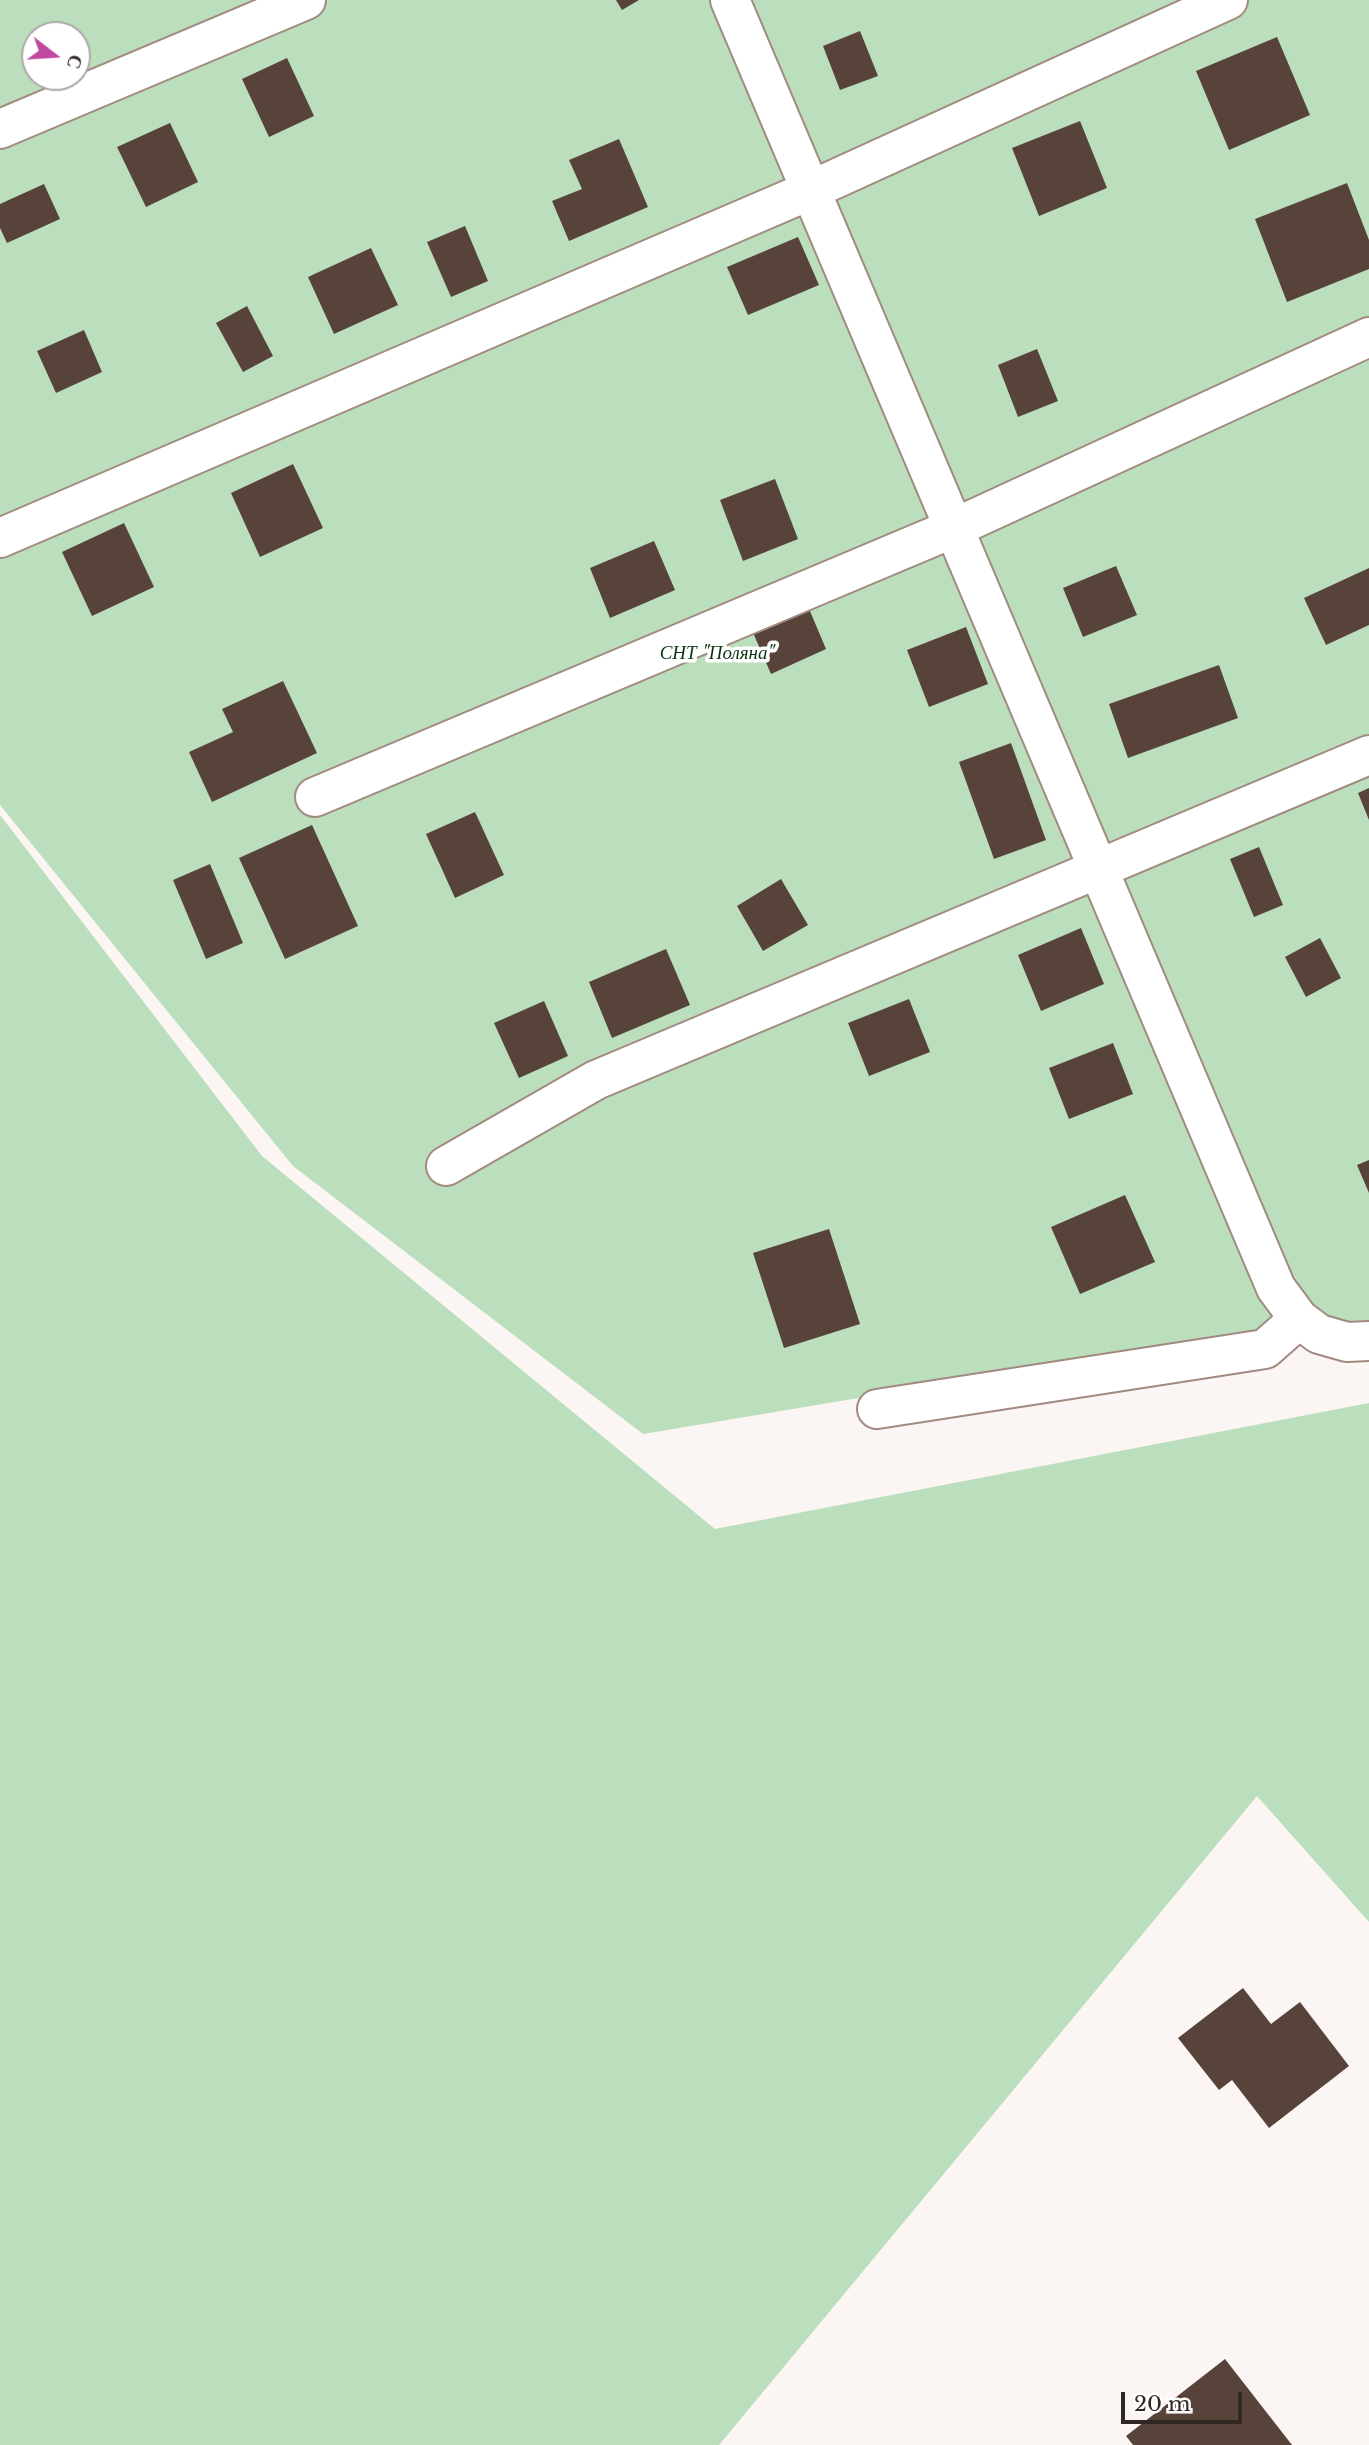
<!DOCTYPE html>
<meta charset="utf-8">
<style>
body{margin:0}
#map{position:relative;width:1369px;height:2445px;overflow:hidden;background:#fbf6f4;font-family:"Libre Baskerville",serif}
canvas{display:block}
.north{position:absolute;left:21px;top:21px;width:70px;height:70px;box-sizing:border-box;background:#fff;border:2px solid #ada9a7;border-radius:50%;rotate:107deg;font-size:19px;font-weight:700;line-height:28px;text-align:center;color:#312824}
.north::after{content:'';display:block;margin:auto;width:24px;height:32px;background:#bf49a1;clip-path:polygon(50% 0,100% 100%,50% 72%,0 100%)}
.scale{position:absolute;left:1121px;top:2392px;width:121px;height:32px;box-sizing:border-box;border:4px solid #312824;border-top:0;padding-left:9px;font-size:21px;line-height:24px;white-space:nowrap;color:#312824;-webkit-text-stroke:5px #fff;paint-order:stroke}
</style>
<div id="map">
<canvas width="1369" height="2445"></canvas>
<div class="north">С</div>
<div class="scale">20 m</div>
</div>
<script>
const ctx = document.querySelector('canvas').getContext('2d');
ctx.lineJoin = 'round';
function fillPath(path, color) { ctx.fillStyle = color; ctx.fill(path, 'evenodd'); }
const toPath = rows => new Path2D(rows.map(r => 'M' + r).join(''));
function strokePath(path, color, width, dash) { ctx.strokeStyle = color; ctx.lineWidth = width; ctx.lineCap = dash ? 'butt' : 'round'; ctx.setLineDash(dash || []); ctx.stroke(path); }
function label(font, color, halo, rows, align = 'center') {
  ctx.font = font + ' "Libre Baskerville",serif'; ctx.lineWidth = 7; ctx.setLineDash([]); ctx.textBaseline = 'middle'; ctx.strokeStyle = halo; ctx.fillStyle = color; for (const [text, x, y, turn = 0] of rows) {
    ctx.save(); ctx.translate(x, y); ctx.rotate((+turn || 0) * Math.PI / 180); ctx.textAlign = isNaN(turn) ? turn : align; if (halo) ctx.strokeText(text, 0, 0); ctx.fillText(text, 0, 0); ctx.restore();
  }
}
fillPath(toPath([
 [0,0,1369,0,1369,1326,1326,1320,643,1434,293,1166,0,805],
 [35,35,77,35,77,77,35,77],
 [0,815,262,1156,715,1529,1369,1403,1369,1922,1257,1796,719,2445,0,2445]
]), '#bbdebc');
fillPath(toPath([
 [616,0,639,0,622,10],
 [860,31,878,76,840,90,823,46],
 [1277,37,1310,115,1229,150,1196,71],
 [287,58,314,116,269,137,242,79],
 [1080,121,1107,188,1039,216,1012,148],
 [170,123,198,182,146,207,117,147],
 [619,139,648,207,569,241,552,201,582,189,569,160],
 [1347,183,1369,240,1369,269,1287,302,1255,219],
 [44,184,60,219,7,243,0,228,0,204],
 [465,226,488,281,451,297,427,242],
 [798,237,819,285,748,315,727,267],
 [371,248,398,305,334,334,308,277],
 [247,306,273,356,243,372,216,323],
 [84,330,102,372,56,393,37,351],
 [1037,349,1058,401,1018,417,998,365],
 [293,464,323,528,260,557,231,493],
 [775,479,798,539,743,561,720,500],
 [124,523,154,587,92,616,62,552],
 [654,541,675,590,610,618,590,568],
 [1116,566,1137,615,1083,637,1063,588],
 [1369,568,1369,625,1326,645,1304,598],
 [807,604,826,649,771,674,751,628],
 [966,627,988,684,929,707,907,650],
 [1219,665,1238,718,1128,758,1109,704],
 [283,681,317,753,212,802,189,752,233,732,222,709],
 [1011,743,1046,840,994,859,959,762],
 [1369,788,1369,820,1358,793],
 [475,812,504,875,455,898,426,834],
 [312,825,358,926,285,959,239,858],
 [1259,847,1283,905,1254,917,1230,859],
 [210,864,243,943,206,959,173,880],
 [781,879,808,925,763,951,737,906],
 [1081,928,1104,984,1041,1011,1018,955],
 [1320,938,1341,978,1306,997,1285,957],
 [666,949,690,1005,612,1038,589,982],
 [909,999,930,1052,869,1076,848,1023],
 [544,1001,568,1056,519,1078,494,1023],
 [1113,1043,1133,1094,1069,1119,1049,1068],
 [1369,1160,1369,1193,1357,1165],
 [1125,1195,1155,1262,1080,1294,1051,1227],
 [829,1229,860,1324,784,1348,753,1253],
 [1243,1988,1271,2024,1300,2002,1349,2066,1269,2128,1232,2080,1219,2090,1178,2038],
 [1225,2359,1292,2445,1133,2445,1126,2436]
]), '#58433a');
const minor = toPath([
 [730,0,1276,1288,1299,1319,1319,1334,1347,1342,1369,1341],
 [0,129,306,0],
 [0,538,811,190,1228,0],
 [315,797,954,528,1369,337],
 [446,1166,596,1080,1369,755],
 [877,1409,1265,1349,1299,1319]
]);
strokePath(minor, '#a28a80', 42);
strokePath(minor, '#fff', 38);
label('italic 19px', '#0b3512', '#fff', [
 ["СНТ \"Поляна\"",717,654]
]);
</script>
